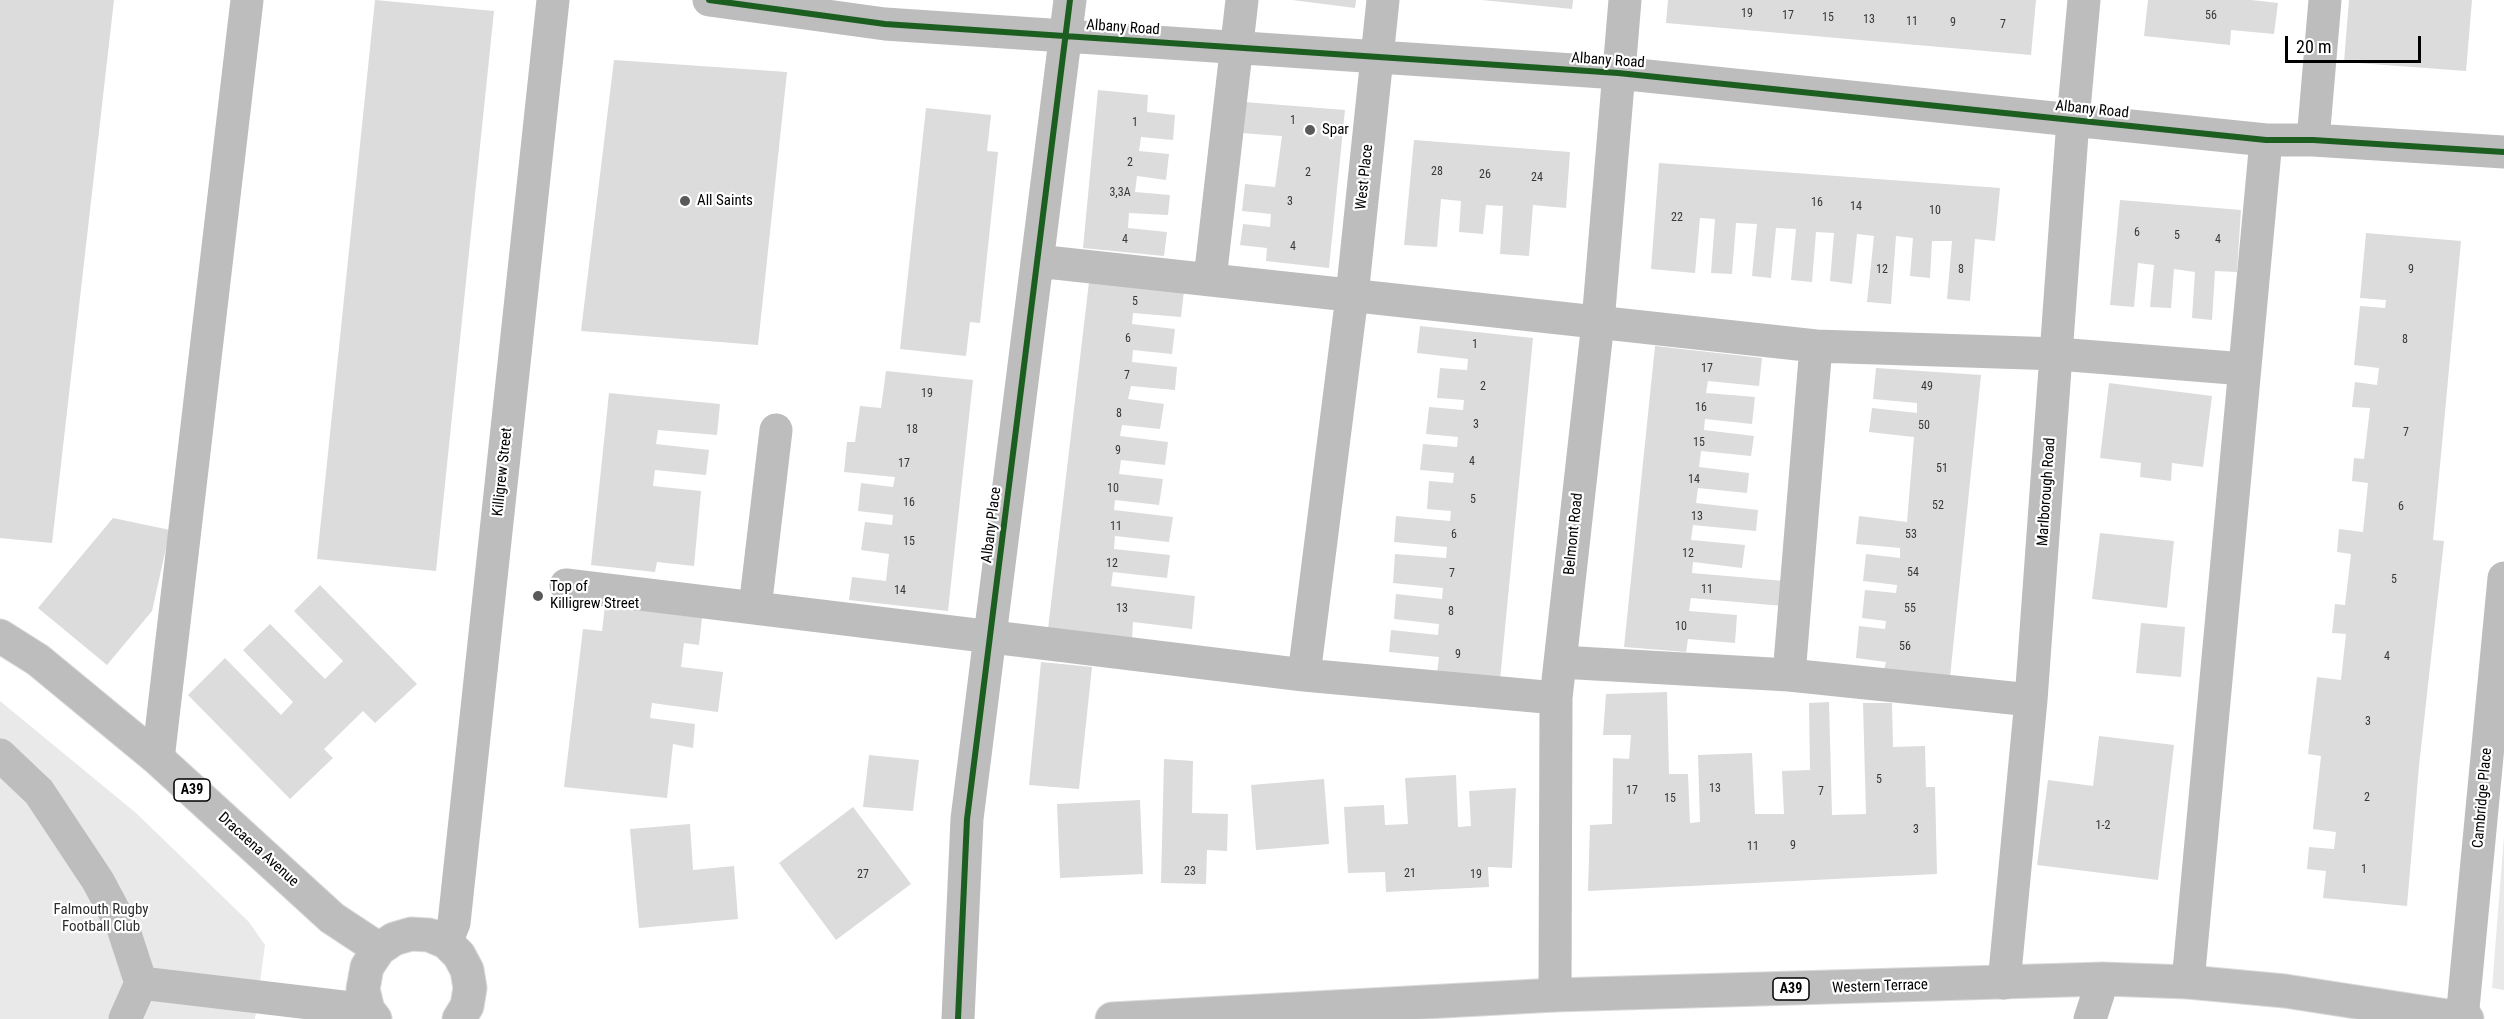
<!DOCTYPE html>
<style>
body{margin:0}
#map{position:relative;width:2504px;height:1019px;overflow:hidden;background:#fff;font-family:"Roboto Condensed",sans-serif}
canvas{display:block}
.scale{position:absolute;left:2285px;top:36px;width:136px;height:27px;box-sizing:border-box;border:3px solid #000;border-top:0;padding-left:8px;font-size:18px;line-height:21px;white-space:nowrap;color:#000;-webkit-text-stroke:4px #fff;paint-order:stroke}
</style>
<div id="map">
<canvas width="2504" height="1019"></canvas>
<div class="scale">20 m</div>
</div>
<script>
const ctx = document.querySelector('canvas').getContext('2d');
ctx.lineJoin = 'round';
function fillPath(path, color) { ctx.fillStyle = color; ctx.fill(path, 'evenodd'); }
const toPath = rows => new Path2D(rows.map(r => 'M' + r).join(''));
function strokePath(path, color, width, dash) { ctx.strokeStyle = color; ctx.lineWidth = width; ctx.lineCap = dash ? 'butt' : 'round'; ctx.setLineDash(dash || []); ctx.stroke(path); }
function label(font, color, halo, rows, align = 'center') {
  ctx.font = font + ' "Roboto Condensed",sans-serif'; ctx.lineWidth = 4.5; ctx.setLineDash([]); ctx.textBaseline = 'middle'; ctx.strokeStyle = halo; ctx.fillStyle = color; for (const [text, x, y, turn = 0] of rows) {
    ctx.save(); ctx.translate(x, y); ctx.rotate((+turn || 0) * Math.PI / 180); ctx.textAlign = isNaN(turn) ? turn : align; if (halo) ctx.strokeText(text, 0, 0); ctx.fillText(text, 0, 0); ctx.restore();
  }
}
fillPath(toPath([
 [0,701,136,813,249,922,265,945,255,1019,0,1019],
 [2504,836,2504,990,2492,988]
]), '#e9e9e9');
fillPath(toPath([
 [0,0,114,0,52,543,0,538],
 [375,0,494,11,436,571,317,559],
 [1292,0,1356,0,1355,8],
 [1482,0,1573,0,1572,9],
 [1668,0,2036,0,2031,55,1666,23],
 [2148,0,2251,0,2278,3,2274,34,2231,30,2230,45,2144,36],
 [2349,0,2472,0,2466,71,2344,62],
 [614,60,787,72,758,345,581,331],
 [1098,90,1148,95,1147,112,1175,115,1173,140,1141,137,1139,151,1169,154,1166,180,1137,176,1135,192,1170,195,1168,215,1129,213,1128,228,1167,232,1164,256,1083,248],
 [1244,102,1345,110,1329,268,1266,261,1267,248,1240,245,1243,224,1270,227,1271,214,1242,211,1245,184,1275,187,1282,136,1241,133],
 [926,108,991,115,987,151,998,152,980,323,970,322,966,356,900,349],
 [1414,140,1570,152,1566,208,1533,205,1529,256,1500,254,1503,206,1486,205,1483,234,1459,232,1461,201,1441,199,1437,247,1404,245],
 [1659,163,2000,188,1995,241,1975,239,1970,301,1947,299,1952,241,1932,241,1930,278,1910,276,1913,238,1896,236,1891,304,1867,302,1874,236,1857,234,1852,284,1830,281,1834,233,1816,232,1812,282,1791,280,1796,229,1776,228,1771,278,1752,276,1757,224,1736,223,1732,274,1711,273,1715,219,1700,218,1695,273,1651,269],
 [2120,200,2241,210,2237,272,2215,271,2212,320,2192,318,2195,272,2174,269,2171,308,2150,307,2154,265,2138,263,2134,307,2110,305],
 [2366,233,2461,241,2433,540,2444,541,2419,766,2407,906,2323,898,2326,871,2307,869,2309,847,2334,849,2336,832,2313,829,2321,756,2308,754,2317,677,2341,680,2346,634,2332,633,2335,604,2345,605,2351,554,2337,552,2339,529,2363,532,2368,483,2352,481,2354,458,2364,459,2370,408,2352,407,2355,382,2377,385,2379,368,2354,365,2360,306,2385,308,2386,300,2360,298],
 [1089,282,1184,291,1181,317,1133,313,1132,324,1175,329,1172,354,1133,350,1132,362,1177,367,1175,390,1131,386,1128,399,1164,404,1160,429,1122,425,1120,436,1168,442,1165,465,1121,460,1119,474,1163,479,1159,505,1115,500,1114,510,1173,517,1169,542,1115,536,1114,549,1170,555,1167,578,1113,572,1111,586,1195,596,1192,629,1133,622,1132,639,1048,629],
 [1420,326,1533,338,1500,680,1437,673,1439,657,1389,652,1391,630,1438,635,1439,624,1394,619,1396,594,1442,599,1443,588,1393,583,1395,554,1446,558,1447,547,1394,542,1396,516,1450,521,1451,511,1427,509,1429,481,1453,483,1454,473,1420,470,1423,444,1457,447,1458,437,1426,434,1429,407,1463,410,1464,400,1437,398,1440,368,1467,370,1468,359,1417,353],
 [1655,346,1762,358,1759,386,1708,381,1706,393,1755,397,1752,424,1705,419,1704,430,1754,436,1751,456,1701,451,1699,467,1749,473,1747,493,1698,488,1696,503,1758,510,1756,531,1693,525,1691,540,1745,545,1742,568,1693,562,1692,573,1785,581,1783,606,1691,598,1689,611,1737,615,1735,643,1688,639,1686,652,1624,647],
 [1876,368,1981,375,1950,677,1884,670,1886,662,1856,658,1859,626,1885,629,1886,621,1862,618,1865,590,1896,593,1897,585,1863,581,1866,554,1900,558,1900,548,1856,544,1859,516,1907,522,1914,437,1869,432,1872,408,1917,413,1917,403,1873,399],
 [886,371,973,380,948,611,849,600,852,577,886,581,889,554,861,550,865,522,892,525,893,515,858,511,861,483,893,487,895,477,844,472,847,442,855,442,860,406,881,408],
 [2109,383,2212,396,2203,467,2172,463,2171,481,2140,477,2141,463,2100,458],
 [609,393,720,404,717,435,658,430,656,444,709,450,706,475,655,470,653,486,701,491,694,566,657,562,655,572,591,565],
 [113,518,170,530,152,611,107,665,38,608],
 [2100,533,2174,541,2167,608,2092,599],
 [320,585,417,684,375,723,363,711,324,749,333,758,290,799,188,695,225,658,281,715,293,702,243,650,270,624,325,679,343,661,294,611],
 [605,606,702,618,699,645,684,643,681,667,723,672,718,712,652,703,650,718,695,724,693,748,673,744,667,798,564,787,583,629,602,631],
 [2141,623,2185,627,2181,677,2136,673],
 [1041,662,1092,667,1079,789,1029,785],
 [1667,692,1669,774,1688,774,1690,823,1700,822,1698,755,1752,753,1755,814,1784,814,1782,771,1810,770,1809,703,1829,702,1832,815,1866,814,1863,703,1892,703,1893,747,1925,746,1926,787,1935,787,1937,874,1588,891,1590,825,1612,824,1613,758,1629,759,1631,735,1603,735,1606,694],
 [2099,736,2174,745,2158,880,2037,865,2048,780,2093,786],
 [869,755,919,760,913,811,863,807],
 [1164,759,1193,761,1192,813,1228,814,1227,851,1207,850,1206,884,1161,883],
 [1456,775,1458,827,1471,826,1469,791,1516,788,1512,868,1488,867,1489,887,1386,892,1385,872,1348,873,1344,807,1384,805,1385,825,1408,824,1405,778],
 [1324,779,1329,844,1256,850,1251,785],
 [1140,800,1143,874,1060,878,1057,804],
 [853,807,911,884,836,940,779,863],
 [690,824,693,870,734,866,738,919,639,928,630,829]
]), '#dcdcdc');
const major = toPath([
 [0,636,38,660,158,759,332,918,379,949],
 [375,1019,368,1010,363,989,367,967,379,949,394,939,411,934,429,935,446,942,459,955,467,970,470,988,467,1006,459,1019],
 [1112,1019,1555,995,2103,979,2188,982,2285,991,2467,1019]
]);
strokePath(major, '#dbdbdb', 35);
strokePath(toPath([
 [709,0,885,24,1618,73,2266,140,2313,140,2504,152],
 [2313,140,2325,0],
 [1037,261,1816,346,2058,354,2244,369],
 [1210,279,1242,0],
 [566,585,1304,675,1556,698],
 [755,608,776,430],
 [1560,662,1789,675,2031,700],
 [1304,675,1352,296,1383,0],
 [1789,675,1816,346],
 [0,755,39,792,98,881,123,928,141,983,125,1019],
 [158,759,247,0],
 [446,942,454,923,553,0],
 [2188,982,2266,140],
 [141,983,368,1010],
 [2004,983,2031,700,2073,120,2084,0],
 [1555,995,1556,698,1598,322,1625,0],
 [958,1019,967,819,1070,0],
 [2090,1019,2103,979],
 [2462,1019,2504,578]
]), '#bdbdbd', 33);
strokePath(major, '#bdbdbd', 33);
strokePath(toPath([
 [709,0,885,24,1618,73,2266,140,2313,140,2504,152],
 [958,1019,967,819,1070,0]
]), '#1b5e20', 6);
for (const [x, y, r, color] of [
 [1310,130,6,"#595959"],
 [685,201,6,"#595959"],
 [538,596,6,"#595959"]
]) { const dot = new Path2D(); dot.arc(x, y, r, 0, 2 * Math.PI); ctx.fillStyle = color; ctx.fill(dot); strokePath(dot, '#fff', 2); }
label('12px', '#373737', null, [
 ["19",1747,14],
 ["17",1788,16],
 ["56",2211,16],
 ["15",1828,18],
 ["13",1869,20],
 ["11",1912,22],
 ["9",1953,23],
 ["7",2003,25],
 ["1",1293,121],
 ["1",1135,123],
 ["2",1130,163],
 ["28",1437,172],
 ["2",1308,173],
 ["26",1485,175],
 ["24",1537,178],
 ["3,3A",1120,193],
 ["3",1290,202],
 ["16",1817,203],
 ["14",1856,207],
 ["10",1935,211],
 ["22",1677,218],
 ["6",2137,233],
 ["5",2177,236],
 ["4",1125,240],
 ["4",2218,240],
 ["4",1293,247],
 ["12",1882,270],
 ["8",1961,270],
 ["9",2411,270],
 ["5",1135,302],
 ["6",1128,339],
 ["8",2405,340],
 ["1",1475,345],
 ["17",1707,369],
 ["7",1127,376],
 ["2",1483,387],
 ["49",1927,387],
 ["19",927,394],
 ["16",1701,408],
 ["8",1119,414],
 ["3",1476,425],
 ["50",1924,426],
 ["18",912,430],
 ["7",2406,433],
 ["15",1699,443],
 ["9",1118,451],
 ["4",1472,462],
 ["17",904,464],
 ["51",1942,469],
 ["14",1694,480],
 ["10",1113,489],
 ["5",1473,500],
 ["16",909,503],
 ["52",1938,506],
 ["6",2401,507],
 ["13",1697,517],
 ["11",1116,527],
 ["6",1454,535],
 ["53",1911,535],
 ["15",909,542],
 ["12",1688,554],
 ["12",1112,564],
 ["54",1913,573],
 ["7",1452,574],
 ["5",2394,580],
 ["11",1707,590],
 ["14",900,591],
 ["13",1122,609],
 ["55",1910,609],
 ["8",1451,612],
 ["10",1681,627],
 ["56",1905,647],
 ["9",1458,655],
 ["4",2387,657],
 ["3",2368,722],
 ["5",1879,780],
 ["13",1715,789],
 ["17",1632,791],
 ["7",1821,792],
 ["2",2367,798],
 ["15",1670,799],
 ["1-2",2103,826],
 ["3",1916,830],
 ["9",1793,846],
 ["11",1753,847],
 ["1",2364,870],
 ["23",1190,872],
 ["21",1410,874],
 ["27",863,875],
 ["19",1476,875]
]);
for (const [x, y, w] of [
 [192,790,36],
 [1791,989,36]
]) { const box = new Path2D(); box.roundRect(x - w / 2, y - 11, w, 22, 4.5); ctx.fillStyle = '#fff'; ctx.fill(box); strokePath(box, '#000', 1.5); }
label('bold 14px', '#000', null, [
 ["A39",192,790],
 ["A39",1791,989]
]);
label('15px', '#000', '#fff', [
 ["Albany Road",1123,28,4],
 ["Albany Road",1608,61,4],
 ["Albany Road",2092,110,6],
 ["West Place",1365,177,-84],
 ["Killigrew Street",503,472,-84],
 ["Marlborough Road",2047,492,-86],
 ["Albany Place",992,525,-83],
 ["Belmont Road",1574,534,-84],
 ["Cambridge Place",2483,798,-85],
 ["Dracaena Avenue",258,850,42],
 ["Western Terrace",1880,987,-2]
]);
label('15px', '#000', '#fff', [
 ["Spar",1322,130],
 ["All Saints",697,201],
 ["Top of",550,587],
 ["Killigrew Street",550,604]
], 'left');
label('15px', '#2e2e2e', '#fff', [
 ["Falmouth Rugby",101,910],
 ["Football Club",101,927]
]);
</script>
